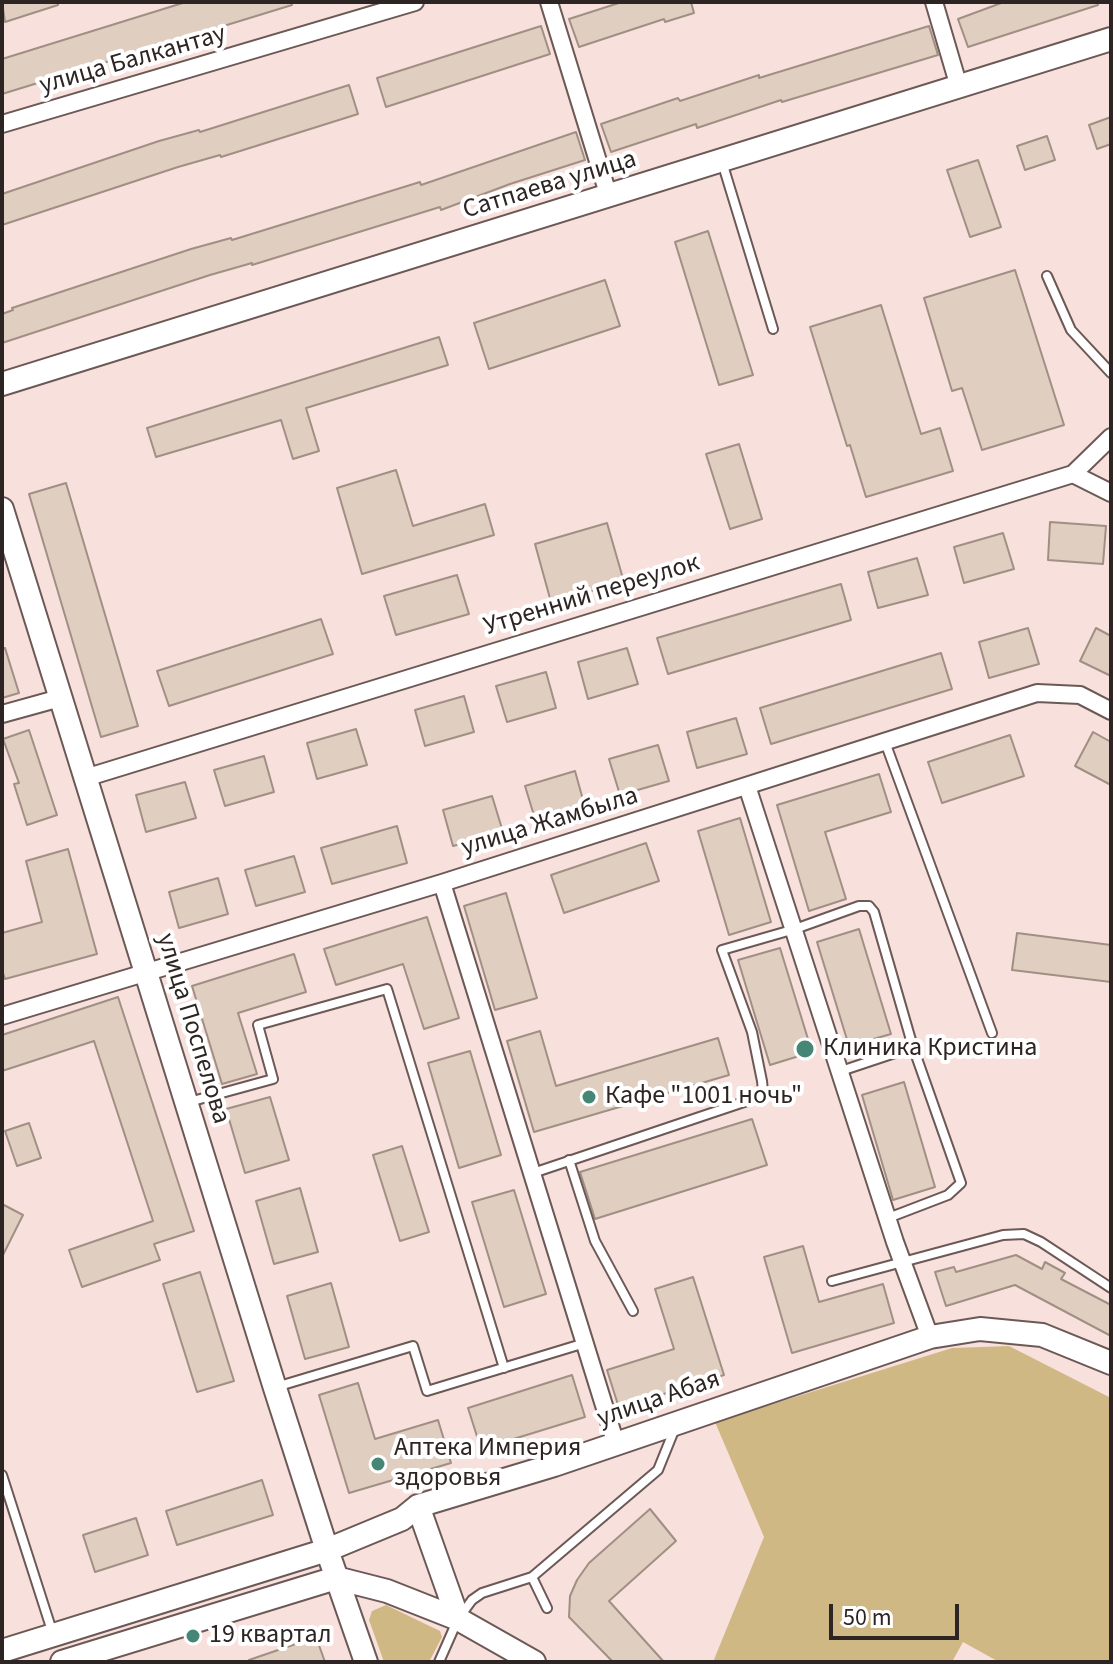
<!DOCTYPE html>
<meta charset="utf-8">
<style>
body{margin:0}
#map{position:relative;width:1113px;height:1664px;overflow:hidden;background:#f8e0dd;font-family:"Source Sans 3",sans-serif}
canvas{display:block}
.frame{position:absolute;inset:0;border:4px solid #2d2523;pointer-events:none}
.scale{position:absolute;left:829px;top:1604px;width:130px;height:36px;box-sizing:border-box;border:4px solid #2d2523;border-top:0;padding-left:10px;font-size:24px;line-height:28px;white-space:nowrap;color:#2d2523;-webkit-text-stroke:6px #fff;paint-order:stroke}
</style>
<div id="map">
<canvas width="1113" height="1664"></canvas>
<div class="frame"></div>
<div class="scale">50 m</div>
</div>
<script>
const ctx = document.querySelector('canvas').getContext('2d');
ctx.lineJoin = 'round';
function fillPath(path, color) { ctx.fillStyle = color; ctx.fill(path, 'evenodd'); }
const toPath = rows => new Path2D(rows.map(r => 'M' + r).join(''));
function strokePath(path, color, width, dash) { ctx.strokeStyle = color; ctx.lineWidth = width; ctx.lineCap = dash ? 'butt' : 'round'; ctx.setLineDash(dash || []); ctx.stroke(path); }
function label(font, color, halo, rows, align = 'center') {
  ctx.font = font + ' "Source Sans 3",sans-serif'; ctx.lineWidth = 8; ctx.setLineDash([]); ctx.textBaseline = 'middle'; ctx.strokeStyle = halo; ctx.fillStyle = color; for (const [text, x, y, turn = 0] of rows) {
    ctx.save(); ctx.translate(x, y); ctx.rotate((+turn || 0) * Math.PI / 180); ctx.textAlign = isNaN(turn) ? turn : align; if (halo) ctx.strokeText(text, 0, 0); ctx.fillText(text, 0, 0); ctx.restore();
  }
}
fillPath(toPath([
 [1009,1346,1111,1398,1111,1662,999,1662,963,1642,952,1662,713,1662,764,1537,715,1422,952,1348],
 [386,1605,440,1631,442,1637,429,1662,384,1662,369,1620,372,1611]
]), '#d0b885');
const building = toPath([
 [2,2,58,2,58,5,5,22,2,2],
 [186,2,291,2,292,5,2,94,2,59,186,2],
 [622,2,691,2,694,13,665,22,664,19,579,47,569,19,622,2],
 [1004,2,1097,2,1098,5,968,47,958,19,1004,2],
 [541,26,550,54,386,107,377,78,541,26],
 [929,26,938,55,782,102,781,100,697,128,696,124,611,152,601,124,678,98,680,101,759,75,759,78,929,26],
 [349,85,358,114,221,157,220,155,178,167,2,225,2,194,159,141,199,130,200,132,349,85],
 [1111,117,1111,144,1097,149,1089,125,1111,117],
 [576,132,585,160,510,184,441,210,440,207,252,265,252,263,210,275,2,343,2,314,13,310,12,308,191,249,231,238,232,240,420,182,421,185,576,132],
 [1047,136,1055,160,1025,170,1017,146,1047,136],
 [978,160,1001,227,970,237,947,170,978,160],
 [708,231,753,375,719,385,675,242,708,231],
 [1015,270,1064,425,982,450,962,388,952,391,924,298,1015,270],
 [605,280,620,326,489,369,474,323,605,280],
 [881,305,921,434,940,428,953,471,866,497,850,445,847,446,810,327,881,305],
 [439,337,448,365,306,408,319,451,293,459,281,420,156,457,147,428,439,337],
 [739,444,762,519,730,529,706,454,739,444],
 [396,470,413,526,485,504,494,535,362,574,337,488,396,470],
 [66,483,138,726,101,737,29,494,66,483],
 [1050,522,1106,526,1103,564,1048,560,1050,522],
 [607,523,624,582,551,602,535,544,607,523],
 [1003,533,1014,569,964,583,954,547,1003,533],
 [917,558,928,595,878,608,868,572,917,558],
 [457,575,469,614,396,635,384,596,457,575],
 [841,584,851,620,668,674,657,638,841,584],
 [321,619,333,654,169,706,157,671,321,619],
 [1028,628,1039,664,989,678,979,642,1028,628],
 [1096,628,1111,636,1111,676,1080,661,1096,628],
 [5,648,19,693,2,698,2,649,5,648],
 [627,648,638,684,588,699,578,662,627,648],
 [941,653,952,689,771,744,760,708,941,653],
 [546,672,556,708,507,722,496,686,546,672],
 [464,696,474,732,425,746,415,710,464,696],
 [736,718,747,754,697,768,687,732,736,718],
 [356,729,367,765,317,779,307,743,356,729],
 [29,730,57,815,27,825,14,784,19,783,3,739,29,730],
 [1093,732,1111,742,1111,785,1075,766,1093,732],
 [1010,735,1024,776,942,803,928,762,1010,735],
 [658,745,669,781,620,795,609,759,658,745],
 [264,756,274,792,225,806,214,770,264,756],
 [575,771,585,807,536,822,525,786,575,771],
 [879,774,891,812,825,832,846,899,809,911,777,805,879,774],
 [185,782,196,818,146,832,136,795,185,782],
 [492,796,503,832,453,846,443,810,492,796],
 [740,818,771,922,729,935,698,831,740,818],
 [397,826,407,863,332,884,321,848,397,826],
 [646,843,659,881,564,913,551,875,646,843],
 [68,849,97,954,5,979,2,970,2,933,42,922,26,861,68,849],
 [294,856,305,892,256,906,245,870,294,856],
 [218,878,228,914,179,928,169,892,218,878],
 [506,893,537,998,495,1010,464,906,506,893],
 [427,917,459,1018,424,1029,403,964,336,985,324,949,427,917],
 [859,929,891,1034,849,1046,817,942,859,929],
 [1017,933,1111,945,1111,982,1012,970,1017,933],
 [780,948,812,1052,770,1065,738,960,780,948],
 [294,954,306,992,238,1013,257,1074,222,1084,192,986,294,954],
 [118,997,194,1231,154,1244,160,1260,82,1287,69,1250,153,1221,94,1041,2,1071,2,1035,118,997],
 [540,1031,556,1086,718,1038,729,1075,534,1132,507,1041,540,1031],
 [470,1051,501,1155,459,1168,428,1063,470,1051],
 [904,1082,935,1187,893,1200,862,1095,904,1082],
 [270,1097,289,1160,245,1173,226,1109,270,1097],
 [752,1119,767,1165,595,1219,580,1172,752,1119],
 [29,1123,41,1158,17,1166,5,1131,29,1123],
 [402,1146,429,1232,400,1241,373,1155,402,1146],
 [300,1188,318,1252,274,1264,256,1201,300,1188],
 [514,1190,546,1294,504,1307,472,1202,514,1190],
 [2,1204,23,1215,2,1257,2,1204],
 [803,1246,819,1302,883,1284,894,1323,792,1353,764,1257,803,1246],
 [1016,1255,1042,1269,1045,1262,1065,1273,1061,1279,1111,1305,1111,1336,1015,1285,946,1306,935,1272,954,1267,956,1272,1016,1255],
 [200,1272,234,1381,197,1392,163,1284,200,1272],
 [693,1277,724,1375,619,1408,607,1370,674,1349,655,1289,693,1277],
 [331,1283,349,1347,305,1359,287,1296,331,1283],
 [572,1375,585,1417,481,1449,468,1408,572,1375],
 [358,1383,375,1439,438,1420,451,1463,349,1493,319,1395,358,1383],
 [262,1480,273,1515,177,1545,166,1511,262,1480],
 [650,1509,676,1541,609,1601,664,1662,613,1662,569,1617,570,1596,577,1580,589,1563,650,1509],
 [136,1518,148,1555,95,1572,83,1535,136,1518],
 [316,1637,325,1662,250,1662,249,1660,316,1637]
]);
fillPath(building, '#e0cec1');
strokePath(building, '#a08f83', 2);
const lane = toPath([
 [722,162,773,329],
 [1047,276,1071,330,1111,373],
 [885,742,992,1033],
 [189,1102,273,1079,258,1025,387,989,504,1368],
 [569,1160,595,1241,633,1311],
 [533,1173,759,1097,763,1091,762,1081,752,1032,722,950,795,929,859,906,869,906,874,912,913,1047,841,1071],
 [888,1218,948,1195,961,1183,913,1047],
 [832,1281,1003,1235,1024,1234,1041,1242,1111,1288],
 [276,1387,413,1346,427,1391,585,1343],
 [2,1475,53,1634],
 [532,1577,547,1608],
 [439,1662,458,1619,472,1600,482,1593,532,1577,658,1470,675,1428]
]);
const street = toPath([
 [549,2,609,197],
 [934,2,959,87],
 [2,124,415,2],
 [1073,474,1111,437],
 [2,714,60,698],
 [85,778,1073,474,1111,493],
 [747,786,895,1242,930,1337],
 [442,883,616,1444],
 [2,1016,442,883,1037,693,1080,695,1111,711]
]);
const secondary = toPath([
 [2,384,1111,39],
 [2,509,275,1388,327,1550,366,1662],
 [418,1506,458,1619],
 [2,1651,327,1550,402,1519,418,1506,554,1465,930,1337,980,1329,1042,1335,1111,1363],
 [62,1662,336,1578,387,1591,458,1619,534,1662]
]);
strokePath(lane, '#6c5956', 12);
strokePath(street, '#6c5956', 20);
strokePath(secondary, '#6c5956', 26);
strokePath(lane, '#fff', 8);
strokePath(street, '#fff', 16);
strokePath(secondary, '#fff', 22);
for (const [x, y, r, color] of [
 [805,1049,10,"#458675"],
 [589,1097,8,"#458675"],
 [378,1464,8,"#458675"],
 [193,1636,8,"#458675"]
]) { const dot = new Path2D(); dot.arc(x, y, r, 0, 2 * Math.PI); ctx.fillStyle = color; ctx.fill(dot); strokePath(dot, '#fff', 3); }
label('26px', '#2d2523', '#fff', [
 ["улица Балкантау",133,61,-16],
 ["Сатпаева улица",550,186,-17],
 ["Утренний переулок",592,596,-17],
 ["улица Жамбыла",550,823,-17],
 ["улица Поспелова",192,1029,73],
 ["улица Абая",659,1400,-19]
]);
label('26px', '#2d2523', '#fff', [
 ["Клиника Кристина",823,1049],
 ["Кафе \"1001 ночь\"",605,1097],
 ["Аптека Империя",394,1449],
 ["здоровья",394,1479],
 ["19 квартал",209,1636]
], 'left');
</script>
